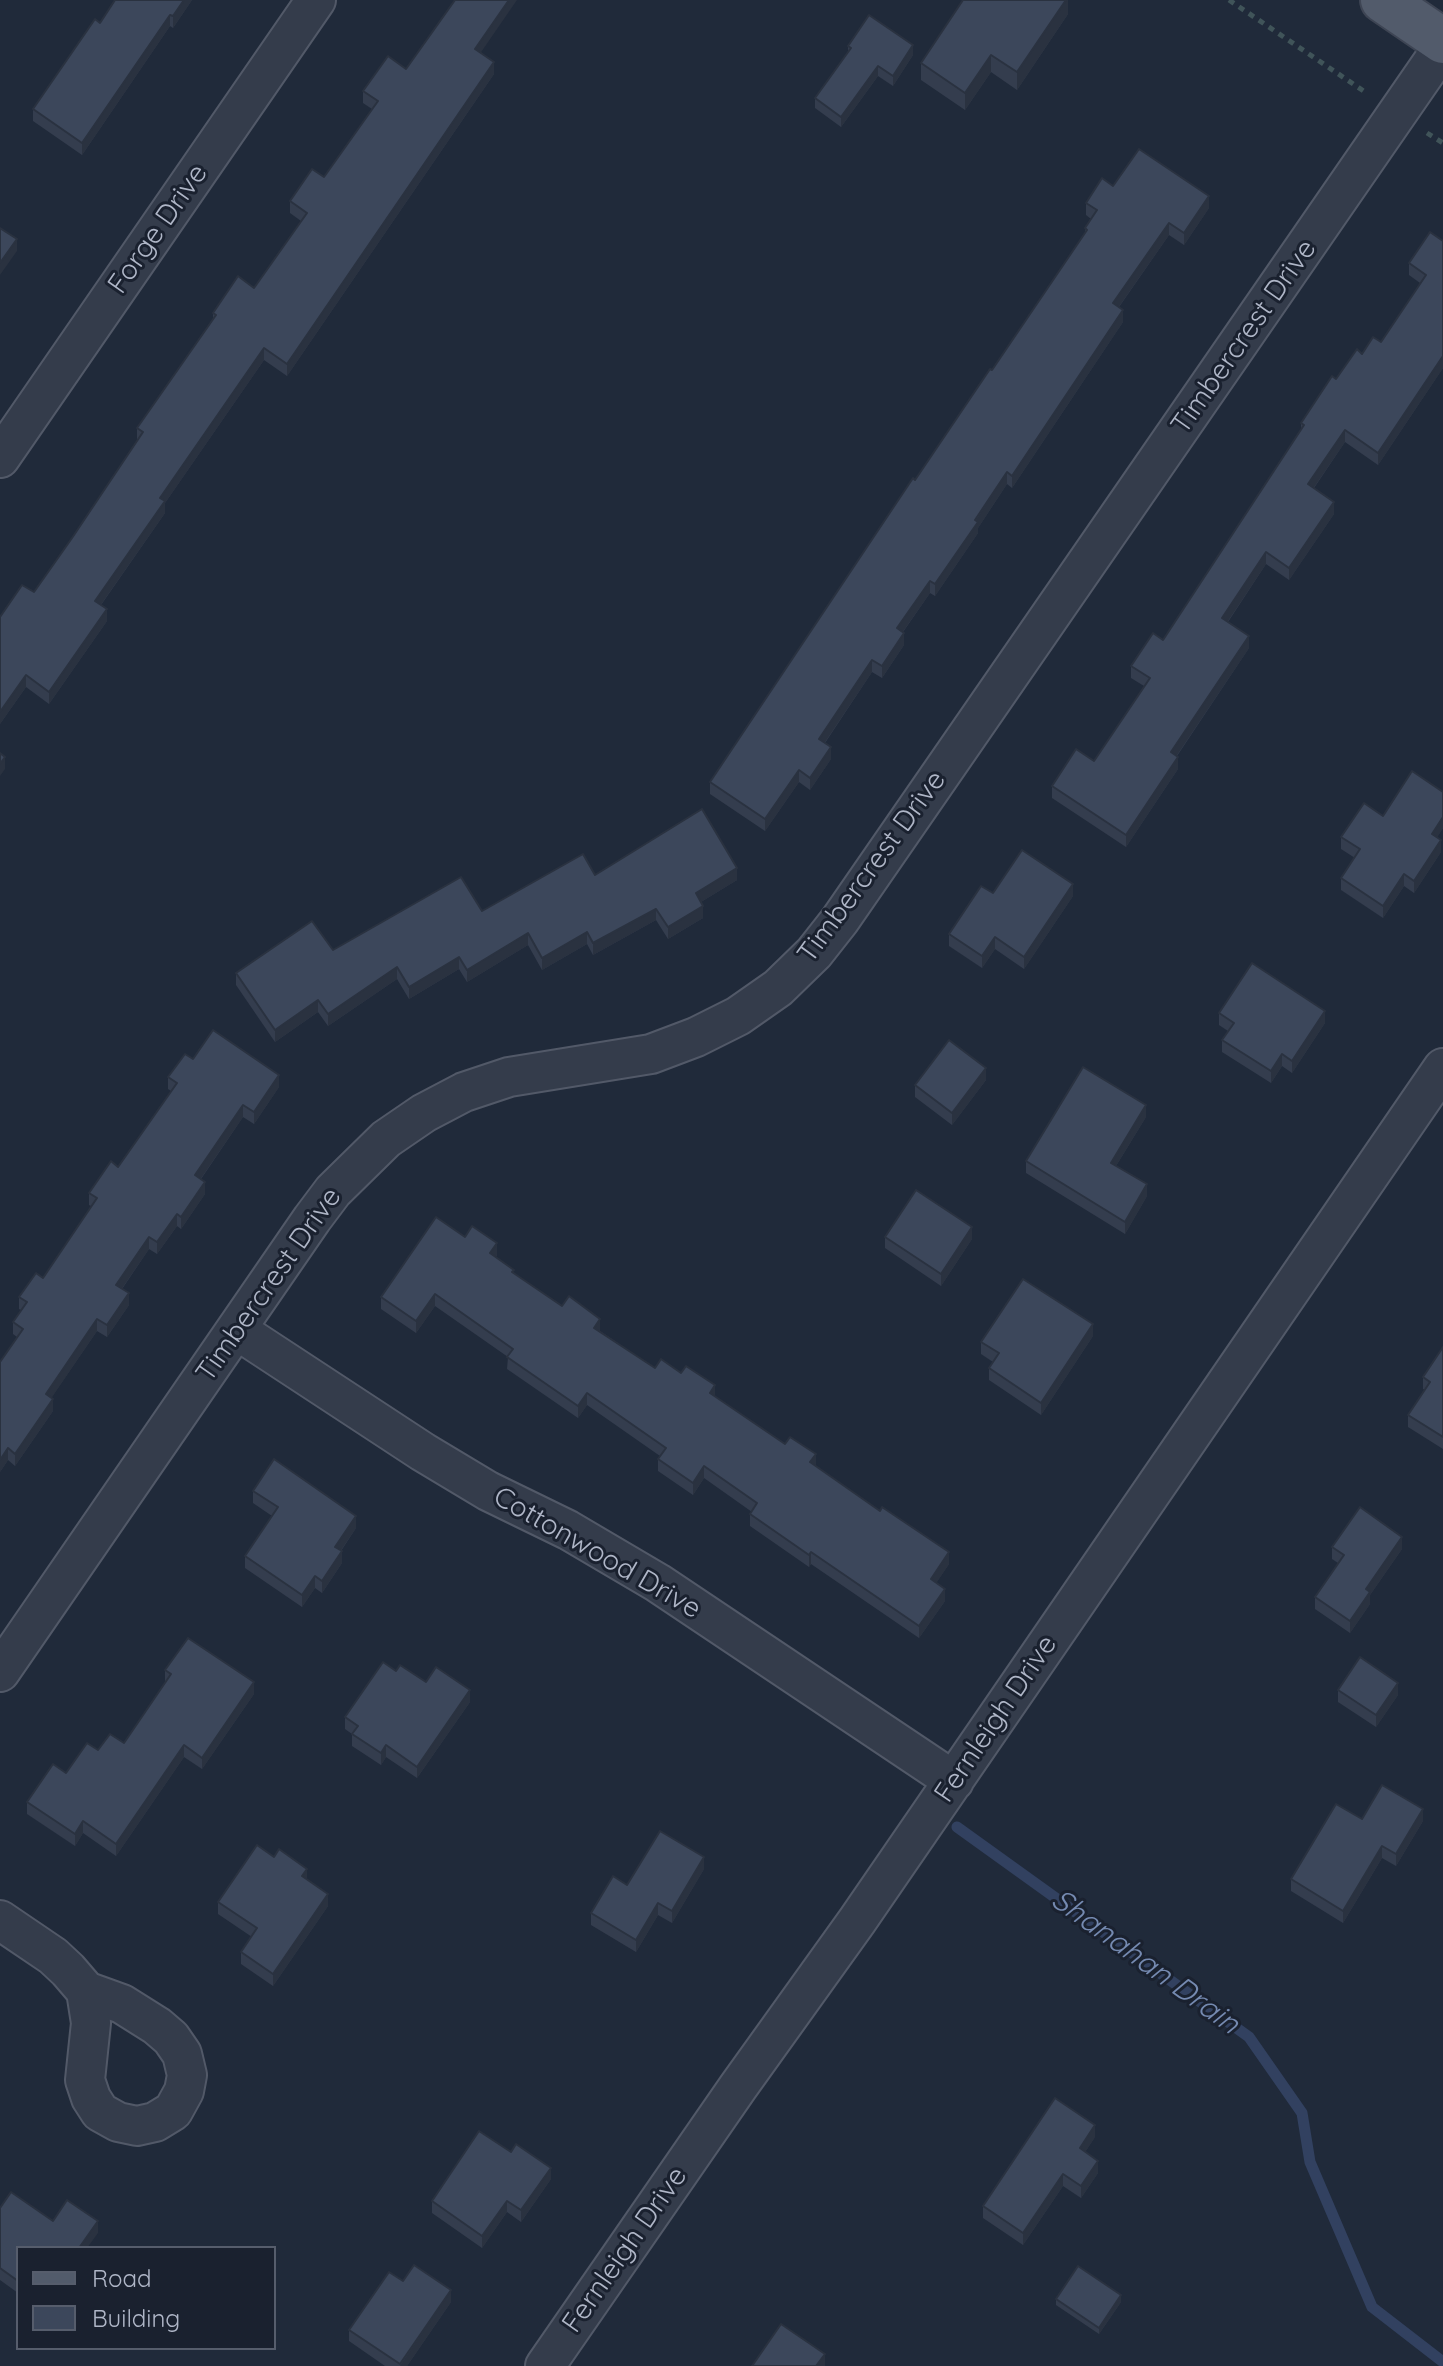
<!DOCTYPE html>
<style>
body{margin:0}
#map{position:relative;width:1443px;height:2366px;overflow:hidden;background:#202a3a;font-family:Quicksand,sans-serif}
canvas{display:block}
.legend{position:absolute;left:16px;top:2246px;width:260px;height:104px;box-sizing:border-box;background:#1a212f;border:2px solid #565d6c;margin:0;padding:10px 14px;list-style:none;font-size:24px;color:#afb6c7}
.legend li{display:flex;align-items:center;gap:16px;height:40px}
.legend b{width:40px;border:2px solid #565d6c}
</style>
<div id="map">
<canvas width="1443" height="2366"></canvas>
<ul class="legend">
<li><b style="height:10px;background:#525b6b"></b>Road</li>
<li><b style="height:22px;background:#3c475b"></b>Building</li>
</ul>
</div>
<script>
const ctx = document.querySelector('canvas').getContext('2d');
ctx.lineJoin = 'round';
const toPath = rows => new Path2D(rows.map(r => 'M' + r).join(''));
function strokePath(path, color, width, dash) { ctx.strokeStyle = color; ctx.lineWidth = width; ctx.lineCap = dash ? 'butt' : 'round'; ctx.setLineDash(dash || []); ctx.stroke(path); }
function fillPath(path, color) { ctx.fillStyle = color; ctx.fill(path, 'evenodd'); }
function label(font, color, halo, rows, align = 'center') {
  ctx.font = font + ' Quicksand,sans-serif'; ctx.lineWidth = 6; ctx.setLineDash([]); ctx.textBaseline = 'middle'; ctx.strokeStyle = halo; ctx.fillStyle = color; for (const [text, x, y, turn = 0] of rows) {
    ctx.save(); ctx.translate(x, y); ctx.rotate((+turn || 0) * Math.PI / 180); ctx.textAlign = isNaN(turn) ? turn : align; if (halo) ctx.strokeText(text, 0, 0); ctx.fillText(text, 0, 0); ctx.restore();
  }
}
strokePath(toPath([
 [957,1827,1249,2037,1302,2113,1310,2162,1372,2307,1443,2362]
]), '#324160', 11);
const minor = toPath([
 [0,458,316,0],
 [237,1330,423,1452,488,1491,568,1530,658,1583,954,1781],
 [0,1672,312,1219,333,1191,386,1139,424,1113,464,1092,509,1077,651,1054,696,1037,738,1016,778,988,814,953,840,920,1443,47],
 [0,1920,53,1956,68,1970,86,1991],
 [86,1991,122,2004,157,2026,171,2038,182,2054,187,2075,184,2091,173,2111,155,2122,137,2126,118,2122,100,2112,91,2098,85,2080,91,2023,86,1991],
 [545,2366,738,2087,857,1921,1443,1068]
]);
const major = toPath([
 [1383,0,1443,41]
]);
strokePath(minor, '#525968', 42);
strokePath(major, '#3e4554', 48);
strokePath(toPath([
 [1229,0,1368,94],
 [1427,133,1443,143]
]), '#405459', 5, [6, 6]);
strokePath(minor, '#343c4b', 38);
strokePath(major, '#525b6b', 44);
fillPath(toPath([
 [192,0,173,28,170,26,82,155,33,121,33,109,100,23],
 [1066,0,1068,0,1068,14,1017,90,991,72,965,110,921,80,921,63],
 [848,46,913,55,893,86,878,76,841,127,815,108,815,98,848,53],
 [481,52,494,74,287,376,264,360,165,503,165,513,101,605,107,621,49,704,26,687,0,724,0,617,34,592,72,538,138,440,137,440,137,428,213,319,213,313,254,288,301,221,290,213,290,201,324,177,372,109,363,103,363,91,406,69],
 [1113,186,1209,208,1184,245,1169,235,1119,307,1123,322,1012,488,1007,484,978,528,978,533,935,596,930,593,903,632,904,645,882,678,872,672,825,743,831,759,810,790,799,782,765,831,710,794,710,782,1085,233,1085,228,1091,219,1086,215,1086,203],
 [1443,241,1443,368,1378,465,1345,442,1314,488,1334,514,1289,580,1266,564,1228,622,1249,648,1177,756,1178,769,1126,847,1052,798,1052,786,1094,761,1144,686,1131,678,1131,666,1163,640,1301,430,1301,423,1336,379,1362,354,1381,342,1420,283,1409,275,1409,263],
 [1443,792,1443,828,1437,837,1441,852,1414,893,1404,886,1383,918,1341,890,1341,878,1355,858,1341,849,1341,837,1383,816],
 [595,875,737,880,701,902,703,918,668,939,656,920,593,955,587,944,542,970,528,945,467,982,459,969,409,999,397,979,328,1026,318,1012,275,1042,236,985,236,973,333,950,482,911],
 [993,893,1073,896,1024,969,995,949,982,968,949,946,949,934],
 [1219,1013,1325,1023,1292,1073,1282,1066,1271,1083,1222,1052,1222,1040,1228,1031,1219,1025],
 [193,1059,279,1087,254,1124,243,1117,201,1179,205,1194,181,1229,177,1226,157,1254,149,1249,122,1289,129,1305,107,1337,97,1331,51,1398,53,1411,15,1466,8,1460,0,1472,17,1337,13,1334,13,1322,21,1310,19,1309,19,1297,43,1278,91,1206,89,1205,89,1193,118,1167,171,1091,168,1089,168,1077],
 [986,1080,952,1125,915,1097,915,1085],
 [1146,1117,1116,1166,1147,1196,1125,1234,1026,1173,1026,1161],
 [465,1237,497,1255,496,1257,514,1273,655,1368,715,1396,816,1466,949,1564,936,1583,945,1601,919,1638,811,1564,809,1567,750,1526,750,1514,752,1512,704,1478,693,1495,658,1471,658,1459,660,1456,587,1405,578,1418,507,1369,508,1357,435,1306,416,1333,381,1309,381,1297],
 [885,1237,972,1239,941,1286,885,1248],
 [1093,1336,1041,1415,989,1380,989,1368,993,1362,981,1354,981,1342],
 [1443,1347,1443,1449,1408,1427,1408,1415,1425,1390,1423,1389,1423,1377],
 [253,1491,356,1528,341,1551,342,1563,322,1593,315,1588,302,1607,245,1568,245,1556,272,1516,253,1503],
 [1332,1547,1402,1549,1370,1595,1370,1604,1350,1633,1315,1609,1315,1597,1338,1563,1332,1559],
 [165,1670,254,1694,202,1769,184,1757,116,1856,83,1833,75,1846,27,1814,27,1802,66,1773,98,1750,124,1743,165,1682],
 [396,1671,470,1702,417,1778,386,1757,381,1765,352,1746,352,1734,345,1729,345,1717],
 [1338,1690,1398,1695,1376,1727,1338,1702],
 [1362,1819,1423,1821,1396,1866,1382,1858,1343,1923,1291,1891,1291,1879],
 [704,1869,672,1923,658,1915,636,1952,591,1925,591,1913,627,1885],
 [307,1880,328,1906,273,1986,241,1964,241,1952,252,1937,218,1914,218,1902],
 [1095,2137,1085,2152,1098,2173,1081,2198,1063,2186,1023,2245,983,2218,983,2206],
 [551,2179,521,2222,507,2212,482,2248,432,2213,432,2201],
 [0,2208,53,2221,98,2233,18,2248,18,2293,0,2280],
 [403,2281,451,2302,407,2366,385,2366,349,2341,349,2330],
 [1056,2299,1121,2302,1099,2334,1056,2305]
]), '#343d4e');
fillPath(toPath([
 [184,0,192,0,173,28,173,16],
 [509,0,517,0,475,61,475,49],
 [1066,0,1068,0,1068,14,1017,90,1017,72],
 [170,15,170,26,82,155,82,143],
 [913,45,913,55,893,86,893,76],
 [991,55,991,72,965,110,965,93],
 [494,62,494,74,287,376,287,364],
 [878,66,878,76,841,127,841,117],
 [1209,196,1209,208,1184,245,1184,233],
 [1169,223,1169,235,1113,315,1113,303],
 [17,239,17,251,0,275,0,263],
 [1123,310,1123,322,1012,488,1012,476],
 [264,348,264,360,165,503,165,513,95,613,95,601,160,498],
 [1443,356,1443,368,1378,465,1378,453],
 [1345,430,1345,442,1308,496,1308,484],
 [1007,472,1007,484,978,528,978,533,935,596,935,584],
 [1334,502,1334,514,1289,580,1289,568],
 [1266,552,1266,564,1222,630,1222,618],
 [930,581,930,593,897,640,897,628],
 [107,609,107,621,49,704,49,692],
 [904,633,904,645,882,678,882,666],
 [1249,636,1249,648,1171,764,1171,752],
 [872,660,872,672,819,751,819,739],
 [26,675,26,687,0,724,0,712],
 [831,747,831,759,810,790,810,778],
 [5,757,5,769,0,776,0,764],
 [1178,757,1178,769,1126,847,1126,835],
 [799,770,799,782,765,831,765,819],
 [1443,817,1443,828,1432,846,1432,834],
 [1441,840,1441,852,1414,893,1414,881],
 [737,868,737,880,696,905,696,893],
 [1404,874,1404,886,1383,918,1383,906],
 [1073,884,1073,896,1024,969,1024,957],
 [703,906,703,918,668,939,668,927],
 [656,909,656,920,593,955,593,943],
 [587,932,587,944,542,970,542,958],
 [528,933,528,945,467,982,467,970],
 [995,937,995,949,982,968,982,956],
 [459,957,459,969,409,999,409,987],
 [397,967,397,979,328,1026,328,1014],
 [318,1000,318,1012,275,1042,275,1030],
 [1325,1011,1325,1023,1292,1073,1292,1061],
 [1282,1054,1282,1066,1271,1083,1271,1071],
 [986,1068,986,1080,952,1125,952,1113],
 [279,1075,279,1087,254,1124,254,1112],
 [243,1105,243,1117,195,1187,195,1175],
 [1146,1105,1146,1117,1111,1174,1111,1163],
 [205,1182,205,1194,181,1229,181,1217],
 [1147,1184,1147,1196,1125,1234,1125,1222],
 [177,1214,177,1226,157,1254,157,1242],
 [972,1227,972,1239,941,1286,941,1274],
 [149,1237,149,1249,116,1297,116,1285],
 [497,1243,497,1255,490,1265,490,1253],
 [129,1293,129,1305,107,1337,107,1325],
 [435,1294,435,1306,416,1333,416,1321],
 [97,1319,97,1331,46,1406,46,1394],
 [600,1319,600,1331,594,1340,594,1328],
 [1093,1324,1093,1336,1041,1415,1041,1403],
 [715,1385,715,1397,710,1393],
 [587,1393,587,1405,578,1418,578,1406],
 [53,1399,53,1411,15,1466,15,1454],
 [8,1448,8,1460,0,1472,0,1460],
 [816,1454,816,1466,810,1462],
 [704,1466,704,1478,693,1495,693,1483],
 [356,1516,356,1528,335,1559,335,1547],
 [1402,1537,1402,1549,1370,1595,1370,1604,1350,1633,1350,1621,1366,1589],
 [342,1551,342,1563,322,1593,322,1581],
 [811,1552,811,1564,809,1567,809,1555],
 [949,1552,949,1564,931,1591,931,1579],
 [315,1576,315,1588,302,1607,302,1595],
 [945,1589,945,1601,919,1638,919,1626],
 [254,1682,254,1694,202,1769,202,1758],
 [1398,1683,1398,1695,1376,1727,1376,1715],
 [470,1690,470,1702,417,1778,417,1767],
 [184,1745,184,1757,116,1856,116,1844],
 [386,1745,386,1757,381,1765,381,1753],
 [1423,1809,1423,1821,1396,1866,1396,1854],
 [83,1821,83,1833,75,1846,75,1834],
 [1382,1846,1382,1858,1343,1923,1343,1911],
 [704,1857,704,1869,672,1923,672,1911],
 [307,1869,307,1881,302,1876],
 [328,1894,328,1906,273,1986,273,1974],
 [658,1903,658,1915,636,1952,636,1940],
 [1095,2125,1095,2137,1080,2160,1080,2148],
 [1098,2161,1098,2173,1081,2198,1081,2186],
 [551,2168,551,2179,521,2222,521,2210],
 [1063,2174,1063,2186,1023,2245,1023,2233],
 [507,2201,507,2212,482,2248,482,2236],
 [98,2221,98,2233,87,2248,79,2248],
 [451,2290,451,2302,407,2366,400,2366],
 [1121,2295,1121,2302,1099,2334,1099,2328],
 [825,2354,825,2366,816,2366]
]), '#2a3240');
const building = toPath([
 [115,0,184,0,173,16,170,15,82,143,33,109,95,19,100,23,115,0],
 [455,0,509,0,475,49,494,62,287,364,264,348,160,498,165,501,95,601,107,609,49,692,26,675,0,712,0,617,22,585,34,592,72,538,143,432,137,428,216,315,213,313,238,276,254,288,307,213,290,201,312,169,324,177,378,101,363,91,388,56,406,69,455,0],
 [963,0,1066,0,1017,72,991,55,965,93,921,63,963,0],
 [869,15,913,45,893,76,878,66,841,117,815,98,851,48,848,46,869,15],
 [1139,149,1209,196,1184,233,1169,223,1113,303,1123,310,1012,476,1007,472,975,520,978,522,935,584,930,581,897,628,904,633,882,666,872,660,819,739,831,747,810,778,799,770,765,819,710,782,913,478,915,480,990,369,992,370,1087,230,1085,228,1097,210,1086,203,1102,178,1113,186,1139,149],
 [0,228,17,239,0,263,0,228],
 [1430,232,1443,241,1443,356,1378,453,1345,430,1308,484,1334,502,1289,568,1266,552,1222,618,1249,636,1171,752,1178,757,1126,835,1052,786,1076,749,1094,761,1150,678,1131,666,1153,633,1163,640,1304,425,1301,423,1332,376,1336,379,1357,349,1362,354,1373,337,1381,342,1426,275,1409,263,1430,232],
 [0,753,5,757,0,764,0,753],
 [1412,771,1443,792,1443,817,1432,834,1441,840,1414,881,1404,874,1383,906,1341,878,1360,849,1341,837,1364,803,1383,816,1412,771],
 [702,809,737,868,696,893,703,906,668,927,656,909,593,943,587,932,542,958,528,933,467,970,459,957,409,987,397,967,328,1014,318,1000,275,1030,236,973,312,921,333,950,461,877,482,911,583,854,595,875,702,809],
 [1022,850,1073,884,1024,957,995,937,982,956,949,934,981,886,993,893,1022,850],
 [1252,963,1325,1011,1292,1061,1282,1054,1271,1071,1222,1040,1234,1023,1219,1013,1252,963],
 [213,1030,279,1075,254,1112,243,1105,195,1175,205,1182,181,1217,177,1214,157,1242,149,1237,116,1285,129,1293,107,1325,97,1319,46,1394,53,1399,15,1454,8,1448,0,1460,0,1362,23,1329,13,1322,27,1302,19,1297,36,1273,43,1278,97,1198,89,1193,111,1161,118,1167,177,1083,168,1077,185,1054,193,1059,213,1030],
 [949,1040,986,1068,952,1113,915,1085,949,1040],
 [1083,1067,1146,1105,1111,1163,1147,1184,1125,1222,1026,1161,1083,1067],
 [916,1190,972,1227,941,1274,885,1237,916,1190],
 [436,1217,465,1237,472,1226,497,1243,490,1253,514,1270,512,1272,562,1306,569,1296,600,1319,594,1328,655,1368,661,1359,681,1373,686,1366,715,1385,710,1393,785,1444,790,1437,816,1454,810,1462,880,1511,882,1507,949,1552,931,1579,945,1589,919,1626,811,1552,809,1555,750,1514,757,1503,704,1466,693,1483,658,1459,666,1448,587,1393,578,1406,507,1357,513,1349,435,1294,416,1321,381,1297,436,1217],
 [1023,1279,1093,1324,1041,1403,989,1368,999,1353,981,1342,1023,1279],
 [1443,1347,1443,1437,1408,1415,1430,1382,1423,1377,1443,1347],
 [274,1459,356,1516,335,1547,342,1551,322,1581,315,1576,302,1595,245,1556,278,1507,253,1491,274,1459],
 [1360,1507,1402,1537,1366,1589,1370,1592,1350,1621,1315,1597,1344,1555,1332,1547,1360,1507],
 [188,1638,254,1682,202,1758,184,1745,116,1844,83,1821,75,1834,27,1802,53,1764,66,1773,87,1743,98,1750,110,1734,124,1743,171,1674,165,1670,188,1638],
 [1360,1657,1398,1683,1376,1715,1338,1690,1360,1657],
 [383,1662,396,1671,400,1665,426,1682,436,1667,470,1690,417,1767,386,1745,381,1753,352,1734,358,1726,345,1717,383,1662],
 [1382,1785,1423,1809,1396,1854,1382,1846,1343,1911,1291,1879,1336,1804,1362,1819,1382,1785],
 [660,1831,704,1857,672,1911,658,1903,636,1940,591,1913,613,1876,627,1885,660,1831],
 [257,1845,274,1857,279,1849,307,1869,302,1876,328,1894,273,1974,241,1952,257,1928,218,1902,257,1845],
 [1055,2098,1095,2125,1080,2148,1098,2161,1081,2186,1063,2174,1023,2233,983,2206,1055,2098],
 [479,2131,511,2152,516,2144,551,2168,521,2210,507,2201,482,2236,432,2201,479,2131],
 [11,2192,53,2221,67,2200,98,2221,79,2248,18,2248,18,2281,0,2268,0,2208,11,2192],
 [414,2265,451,2290,400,2364,349,2330,389,2272,403,2281,414,2265],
 [1078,2266,1121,2295,1099,2328,1056,2299,1078,2266],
 [781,2324,825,2354,816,2366,752,2366,781,2324]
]);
fillPath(building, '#3c475b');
strokePath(building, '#2a3240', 2);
label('28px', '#afb6c7', '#1a212f', [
 ["Forge Drive",158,229,-55],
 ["Timbercrest Drive",1244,337,-55],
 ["Timbercrest Drive",872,867,-54],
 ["Timbercrest Drive",269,1285,-55],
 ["Cottonwood Drive",597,1553,30],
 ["Fernleigh Drive",996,1719,-56],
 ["Fernleigh Drive",625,2250,-55]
]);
label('italic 30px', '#758ab1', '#1a212f', [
 ["Shanahan Drain",1145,1962,36]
]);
</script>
